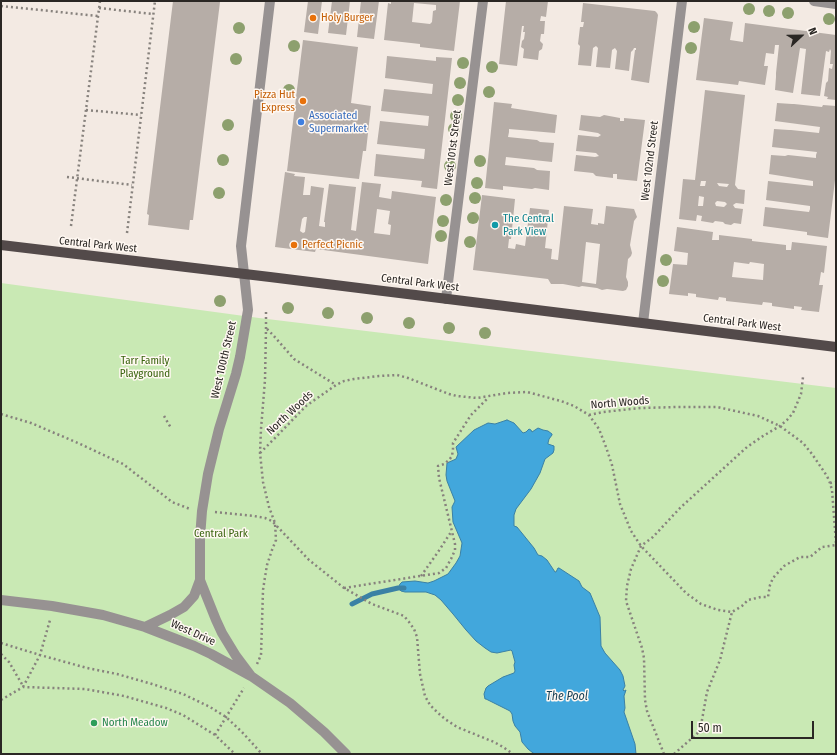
<!DOCTYPE html>
<style>
body{margin:0}
#map{position:relative;width:837px;height:755px;overflow:hidden;background:#f3eae3;font-family:"Fira Sans Condensed",sans-serif}
canvas{display:block}
.frame{position:absolute;inset:0;border:2px solid #2a2724;pointer-events:none}
.north{position:absolute;left:781px;top:16px;width:40px;height:40px;-webkit-text-stroke:3px #fff8f2;paint-order:stroke;rotate:68deg;font-size:11px;font-weight:700;line-height:16px;text-align:center;color:#2a2724}
.north::after{content:'';display:block;margin:auto;width:14px;height:18px;background:#2a2724;clip-path:polygon(50% 0,100% 100%,50% 72%,0 100%)}
.scale{position:absolute;left:691px;top:721px;width:123px;height:18px;box-sizing:border-box;border:2px solid #2a2724;border-top:0;padding-left:5px;font-size:12px;line-height:14px;white-space:nowrap;color:#2a2724;-webkit-text-stroke:3px #fff8f2;paint-order:stroke}
</style>
<div id="map">
<canvas width="837" height="755"></canvas>
<div class="frame"></div>
<div class="north">N</div>
<div class="scale">50 m</div>
</div>
<script>
const ctx = document.querySelector('canvas').getContext('2d');
ctx.lineJoin = 'round';
function fillPath(path, color) { ctx.fillStyle = color; ctx.fill(path, 'evenodd'); }
const toPath = rows => new Path2D(rows.map(r => 'M' + r).join(''));
function strokePath(path, color, width, dash) { ctx.strokeStyle = color; ctx.lineWidth = width; ctx.lineCap = dash ? 'butt' : 'round'; ctx.setLineDash(dash || []); ctx.stroke(path); }
function label(font, color, halo, rows, align = 'center') {
  ctx.font = font + ' "Fira Sans Condensed",sans-serif'; ctx.lineWidth = 3; ctx.setLineDash([]); ctx.textBaseline = 'middle'; ctx.strokeStyle = halo; ctx.fillStyle = color; for (const [text, x, y, turn = 0] of rows) {
    ctx.save(); ctx.translate(x, y); ctx.rotate((+turn || 0) * Math.PI / 180); ctx.textAlign = isNaN(turn) ? turn : align; if (halo) ctx.strokeText(text, 0, 0); ctx.fillText(text, 0, 0); ctx.restore();
  }
}
fillPath(toPath([
 [1,283,259,318,836,388,836,754,1,754]
]), '#c9e9b4');
const water = toPath([
 [507,420,514,423,523,433,526,432,529,429,531,430,532,432,538,428,543,430,548,431,552,434,552,435,549,439,548,443,548,444,554,446,554,450,553,453,545,459,540,473,531,489,516,509,514,515,514,526,517,527,534,548,538,555,542,556,547,560,555,572,556,572,558,568,559,568,579,581,582,587,590,593,600,617,601,646,605,653,620,670,623,676,625,686,623,690,624,691,626,690,624,696,625,708,624,712,635,744,636,754,535,754,533,753,528,749,522,742,520,732,515,726,513,721,512,714,510,711,486,699,485,699,484,694,486,688,488,686,503,677,514,673,515,671,514,665,515,662,512,651,511,650,497,653,491,652,485,648,476,641,466,630,453,614,441,600,435,595,426,592,405,592,401,591,398,588,400,584,402,582,415,581,428,583,434,581,448,574,456,563,460,556,462,543,453,522,452,507,455,501,447,481,446,475,447,463,456,459,458,454,456,447,474,430,488,423,495,424,507,420]
]);
fillPath(water, '#42a7dc');
strokePath(water, '#3b81a5', 1);
strokePath(toPath([
 [352,604,372,594,398,588,404,588]
]), '#3b81a5', 5);
fillPath(toPath([
 [173,1,220,2,193,220,190,220,189,230,148,225,149,215,147,214],
 [308,1,322,1,318,34,304,32],
 [332,1,350,1,346,35,328,33],
 [361,1,379,1,374,39,357,37],
 [391,1,460,1,454,51,420,47,420,44,384,40,388,3,391,4],
 [414,3,436,5,436,10,433,11,432,22,430,24,412,22],
 [506,1,548,1,546,17,541,16,540,21,545,21,544,34,541,34,540,41,543,44,542,49,539,51,538,60,523,58,524,49,521,47,522,41,524,39,525,32,523,32,524,26,522,26,517,66,499,64],
 [583,3,655,11,657,13,658,15,649,83,631,80,635,50,636,50,636,48,634,48,633,50,631,52,629,71,615,69,617,51,615,48,612,50,610,68,596,67,598,48,596,46,593,48,591,66,578,65,580,46,578,44,580,27,583,27,584,22,581,22],
 [704,18,733,22,730,40,743,42,745,23,836,35,836,100,827,99,828,97,824,96,826,83,828,81,829,68,832,69,833,64,830,64,831,51,830,49,829,52,826,51,820,96,801,94,806,49,800,48,793,93,775,90,776,77,776,73,779,45,775,45,774,54,766,53,764,66,768,66,765,85,739,81,738,85,696,80],
 [303,40,358,47,351,103,371,106,366,151,363,151,359,179,287,171],
 [387,56,436,61,436,57,452,58,437,189,421,187,422,181,374,176,376,154,424,159,425,149,377,144,380,121,428,126,429,116,381,111,384,89,432,94,433,84,385,78],
 [705,90,745,95,735,185,738,189,745,190,744,204,736,203,733,205,735,208,743,209,741,224,734,223,731,225,725,224,723,222,715,221,713,223,701,221,702,216,697,215,696,221,679,219,683,179,695,180],
 [701,181,706,181,705,186,700,186],
 [717,183,729,184,727,187,719,186],
 [699,196,704,197,703,206,698,206],
 [717,201,725,202,727,204,724,207,716,206,715,203],
 [494,102,512,104,511,108,557,115,555,133,509,129,509,132,508,137,537,140,540,142,554,143,552,162,506,157,505,165,534,168,537,170,550,171,549,190,535,188,532,189,503,186,503,190,485,188],
 [777,103,792,104,794,104,822,107,823,105,836,106,836,172,828,238,807,235,807,232,763,226,765,207,809,212,810,209,810,206,766,200,768,181,813,186,813,181,769,174,771,155,785,156,788,155,816,158,816,155,817,152,772,147,774,129,789,130,791,130,819,133,820,127,775,121],
 [581,115,600,117,604,115,620,118,620,121,624,121,624,118,645,120,637,181,617,179,617,174,613,174,613,178,596,176,593,173,574,171,576,155,595,157,599,156,596,153,576,151,578,135,598,137,601,135,598,133,579,130],
 [285,172,295,174,294,176,305,177,303,195,310,195,311,186,324,188,319,226,325,227,325,222,324,222,329,184,356,187,351,230,356,231,362,182,381,184,379,197,391,199,392,191,436,197,428,264,316,249,315,252,275,247],
 [377,209,390,211,388,224,391,225,390,235,374,233],
 [304,217,307,217,305,232,303,233,300,231,302,219],
 [482,195,515,199,511,239,509,239,508,248,515,249,516,244,525,246,530,208,549,210,545,248,552,249,551,259,558,260,564,206,593,209,591,224,598,225,598,223,604,224,606,206,634,209,637,217,634,221,630,245,632,253,631,256,628,259,626,277,628,282,628,286,626,290,623,291,607,289,602,290,597,288,582,286,579,287,563,284,551,284,548,279,473,270],
 [586,242,600,244,596,284,582,282],
 [677,227,713,232,712,240,719,240,719,235,752,239,752,241,786,245,786,250,791,250,792,242,827,246,824,273,821,272,819,285,823,285,819,312,801,310,802,307,794,306,794,309,772,306,772,303,763,302,762,305,726,301,726,298,719,297,718,300,696,297,696,294,688,293,688,296,669,294,673,264,687,265,688,253,674,251],
 [734,262,749,264,750,262,764,264,763,280,732,277]
]), '#b6ada7');
strokePath(toPath([
 [1,6,98,16],
 [99,8,153,14],
 [86,110,141,115],
 [67,177,132,185],
 [71,226,100,1],
 [127,233,155,1],
 [267,329,273,335,294,359,336,385],
 [1,414,31,423,78,443,123,464,167,498,172,502,190,509],
 [589,415,603,412,641,408,677,407,717,407,758,416,780,426,803,443,812,454,827,476,830,483,832,490,836,543],
 [164,416,171,428],
 [260,453,275,438,306,406,336,385,344,381,354,379,379,376,397,375,408,378,449,394,457,396,477,398,507,393,527,392,561,401,574,406,589,415,599,429,606,447,612,465,620,504,631,531,641,546,686,593,701,604,718,610,732,612,742,606,748,600,761,597,768,597,770,585,773,578,784,566,800,557,810,557,822,547,836,545],
 [830,483,836,482],
 [215,512,254,516,265,518,272,521,309,560,344,588,372,604,404,616,409,622,414,629,417,637,420,674,425,696,430,705,438,713,445,719,457,727,494,742,503,747,513,754],
 [421,576,438,552,451,532],
 [344,588,439,573,446,568,451,559,455,550,455,544,439,478,438,466,444,464,449,460,452,456,453,449,453,443,471,415,488,398],
 [1,643,40,655,87,668,117,674,152,684,183,694,210,707,226,717,242,732,262,754],
 [1,654,9,662,23,686],
 [257,664,261,655,263,590,265,577,267,565,272,550,276,540,275,523,269,507,263,482,260,453,261,429,265,380,266,329,266,312],
 [23,687,40,655,50,620],
 [1,700,23,687,85,689,124,696,166,708,183,715,215,735,235,754],
 [215,735,244,688],
 [664,754,647,711,645,700,644,658,642,648,626,601,627,586,631,569,641,546,653,537,680,508,747,447,763,436,780,426,787,420,793,413,801,394,803,377],
 [674,754,700,731,707,692,720,660,732,612]
]), '#87827d', 2.5, [2, 3]);
strokePath(toPath([
 [814,1,836,4],
 [446,299,483,1],
 [643,323,682,1],
 [1,600,52,606,103,615,145,627,194,646,211,654,251,676,290,703,324,732,346,754],
 [145,627,170,615,184,607,194,596,200,580],
 [251,676,236,656,222,633,216,620,200,580,200,538,202,511,208,474,219,429,236,374,240,357,248,310,241,246,270,1]
]), '#979292', 10);
strokePath(toPath([
 [1,245,270,277,836,347]
]), '#534a4a', 10);
ctx.fillStyle = '#8da06e';
for (const [x, y] of [
 [749,9],
 [769,11],
 [788,13],
 [829,19],
 [694,27],
 [239,28],
 [294,46],
 [691,48],
 [236,59],
 [463,63],
 [492,67],
 [460,83],
 [289,90],
 [489,92],
 [458,100],
 [456,116],
 [228,125],
 [454,129],
 [223,160],
 [480,161],
 [450,166],
 [477,183],
 [219,193],
 [475,198],
 [446,200],
 [473,218],
 [443,221],
 [441,236],
 [470,242],
 [666,260],
 [663,281],
 [220,301],
 [288,308],
 [328,313],
 [367,318],
 [409,323],
 [449,328],
 [485,333]
]) { ctx.beginPath(); ctx.arc(x, y, 6, 0, 2 * Math.PI); ctx.fill(); }
for (const [x, y, r, color] of [
 [313,18,4,"#e8710a"],
 [303,101,4,"#e8710a"],
 [301,122,4,"#3f7fe0"],
 [495,225,4,"#0f9aa8"],
 [294,245,4,"#e8710a"],
 [94,723,4,"#2e9e5b"]
]) { const dot = new Path2D(); dot.arc(x, y, r, 0, 2 * Math.PI); ctx.fillStyle = color; ctx.fill(dot); strokePath(dot, '#fff8f2', 1.5); }
label('11px', '#c56008', '#fff8f2', [
 ["Holy Burger",321,18],
 ["Pizza Hut",295,95,"right"],
 ["Express",295,108,"right"],
 ["Perfect Picnic",302,245]
], 'left');
label('11px', '#366cbe', '#fff8f2', [
 ["Associated",309,116],
 ["Supermarket",309,129]
], 'left');
label('11px', '#2a2724', '#fff8f2', [
 ["West 101st Street",453,148,-83],
 ["West 102nd Street",650,161,-83],
 ["Central Park West",98,245,6],
 ["Central Park West",420,283,7],
 ["Central Park West",742,323,7],
 ["West 100th Street",224,360,-77],
 ["North Woods",620,403,-5],
 ["North Woods",290,413,-43],
 ["West Drive",193,633,24]
]);
label('11px', '#0d838f', '#fff8f2', [
 ["The Central",503,219],
 ["Park View",503,232]
], 'left');
label('11px', '#3a640e', '#fff8f2', [
 ["Tarr Family",145,361],
 ["Playground",145,374],
 ["Central Park",221,534]
]);
label('11px', '#27864d', '#fff8f2', [
 ["North Meadow",102,723]
], 'left');
label('italic 12px', '#133d53', '#fff8f2', [
 ["The Pool",567,697]
]);
</script>
